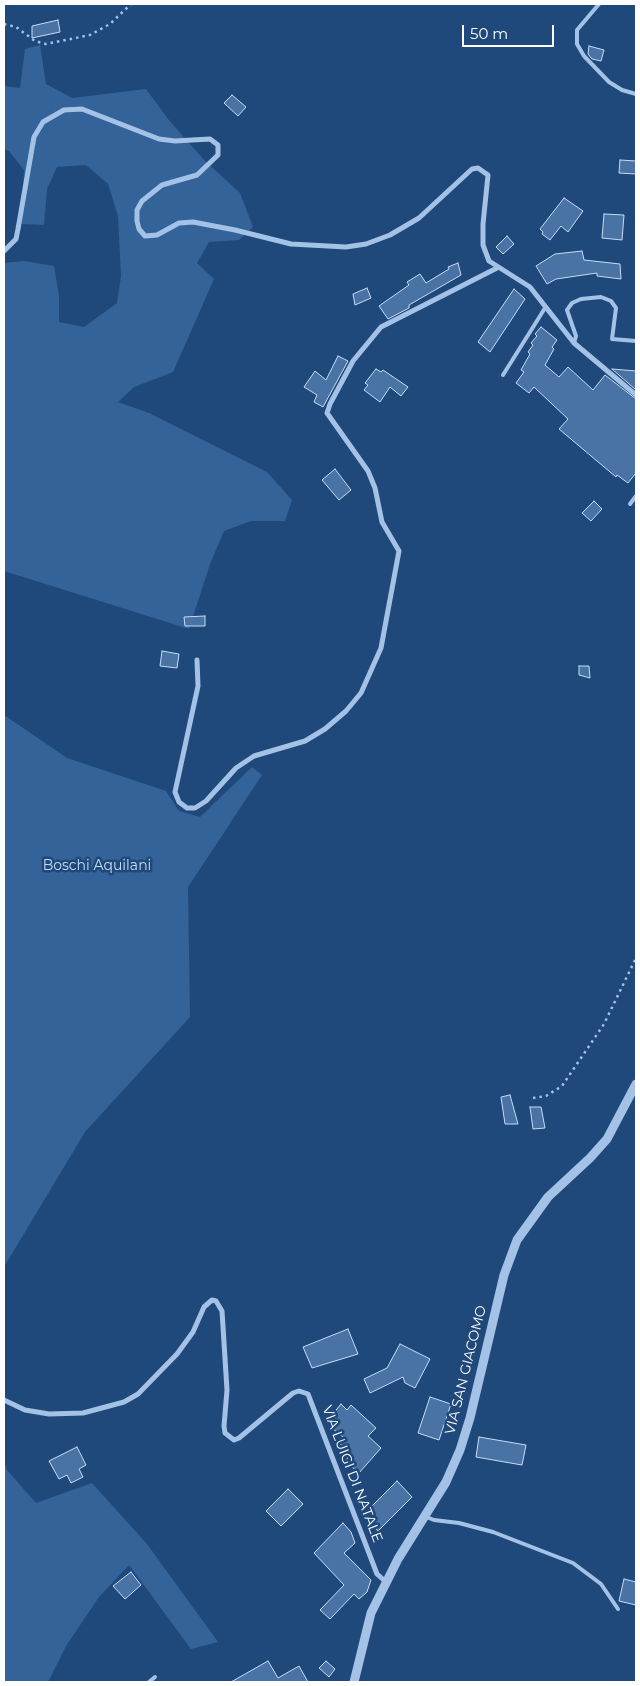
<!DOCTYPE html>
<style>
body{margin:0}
#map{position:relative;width:640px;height:1686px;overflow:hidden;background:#20497b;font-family:Montserrat,sans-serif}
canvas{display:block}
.frame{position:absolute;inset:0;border:5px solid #fff;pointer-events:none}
.scale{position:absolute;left:462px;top:25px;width:92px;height:22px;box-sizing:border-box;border:2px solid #fff;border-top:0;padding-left:6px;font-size:15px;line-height:18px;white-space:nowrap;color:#fff;-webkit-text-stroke:4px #20497b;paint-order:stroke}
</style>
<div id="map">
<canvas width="640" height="1686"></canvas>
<div class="frame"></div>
<div class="scale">50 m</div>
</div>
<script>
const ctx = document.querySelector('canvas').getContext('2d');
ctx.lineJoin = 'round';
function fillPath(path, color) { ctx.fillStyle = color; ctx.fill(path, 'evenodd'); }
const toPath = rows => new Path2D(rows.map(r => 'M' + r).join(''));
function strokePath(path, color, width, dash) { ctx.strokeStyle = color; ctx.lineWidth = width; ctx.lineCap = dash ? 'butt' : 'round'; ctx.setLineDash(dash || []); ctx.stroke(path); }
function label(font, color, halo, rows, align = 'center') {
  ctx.font = font + ' Montserrat,sans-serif'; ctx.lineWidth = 5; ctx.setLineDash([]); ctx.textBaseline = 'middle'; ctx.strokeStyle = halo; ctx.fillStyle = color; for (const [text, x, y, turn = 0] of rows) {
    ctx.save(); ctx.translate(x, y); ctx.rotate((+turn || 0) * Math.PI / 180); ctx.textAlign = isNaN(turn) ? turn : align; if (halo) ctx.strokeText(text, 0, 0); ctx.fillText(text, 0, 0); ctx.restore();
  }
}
fillPath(toPath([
 [40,45,46,84,72,98,146,89,168,119,204,160,240,193,253,227,239,240,209,242,197,263,214,279,173,372,134,387,118,402,149,413,267,472,292,500,285,521,251,521,224,531,210,564,189,629,4,571,4,263,24,261,54,266,59,296,59,322,84,327,117,303,121,276,118,216,108,184,86,165,57,167,47,189,44,225,21,224,24,170,9,151,4,149,4,86,20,88,25,49],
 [4,715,67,758,166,791,179,811,200,817,252,767,262,775,188,887,190,1017,85,1132,4,1267],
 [4,1461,7,1470,36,1503,92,1483,147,1544,218,1642,191,1649,129,1565,99,1597,66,1646,48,1682,4,1682]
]), '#336399');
const building = toPath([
 [58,20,60,32,32,38,32,26,58,20],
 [589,46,604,50,601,61,592,59,588,54,589,46],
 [232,95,246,107,238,116,224,103,232,95],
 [620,160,636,161,636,174,619,173,620,160],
 [564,198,583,211,568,232,561,226,550,240,542,234,543,232,540,229,564,198],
 [604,214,624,215,622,240,602,238,604,214],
 [507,236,514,244,503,254,496,247,507,236],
 [582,251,584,260,620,264,621,279,597,276,597,273,556,279,547,284,536,266,555,254,582,251],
 [458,263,461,275,409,305,409,308,388,319,379,306,409,285,407,282,420,274,426,283,449,269,448,267,458,263],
 [367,288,371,298,355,305,353,294,367,288],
 [514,289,525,299,490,352,478,342,514,289],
 [541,327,557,340,552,347,554,349,545,365,559,377,568,367,593,390,605,375,636,399,636,473,628,483,617,475,616,477,559,429,568,419,534,387,529,393,516,383,524,372,521,370,530,354,528,352,533,345,531,343,537,336,535,334,541,327],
 [338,356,348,361,323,407,314,402,317,395,304,387,315,371,326,380,338,356],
 [376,369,381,372,383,370,408,387,401,396,390,387,380,402,364,390,368,385,365,383,376,369],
 [612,369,636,371,636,390,612,369],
 [335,469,351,490,339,500,322,480,335,469],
 [594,501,602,509,591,521,582,513,594,501],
 [205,616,205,626,185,626,184,617,205,616],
 [162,651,179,654,177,668,160,666,162,651],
 [579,666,589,666,590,678,579,675,579,666],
 [510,1095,518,1124,505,1124,501,1097,510,1095],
 [530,1107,541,1107,545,1128,533,1129,530,1107],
 [348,1329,358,1354,312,1368,303,1347,348,1329],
 [400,1344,430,1359,415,1388,405,1383,403,1377,370,1393,364,1379,387,1368,400,1344],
 [430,1397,451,1404,439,1440,418,1433,430,1397],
 [341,1404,347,1410,351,1405,376,1428,368,1436,381,1448,359,1473,345,1461,351,1454,339,1443,344,1438,332,1428,338,1421,332,1415,341,1404],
 [479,1437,526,1445,522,1465,476,1457,479,1437],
 [77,1447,86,1465,79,1469,83,1477,71,1483,67,1475,59,1479,49,1461,77,1447],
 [397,1481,412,1497,378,1531,370,1522,374,1518,367,1511,397,1481],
 [288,1489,303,1504,281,1526,266,1511,288,1489],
 [343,1523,351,1532,355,1543,344,1553,371,1580,367,1592,359,1599,354,1594,330,1619,320,1610,344,1585,314,1553,343,1523],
 [131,1572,141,1585,125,1599,113,1586,131,1572],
 [624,1579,636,1582,636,1605,619,1601,624,1579],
 [268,1661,278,1678,299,1666,308,1682,231,1682,268,1661],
 [326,1661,335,1669,329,1677,319,1668,326,1661]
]);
fillPath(building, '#4973a5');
strokePath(building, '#c6dcf5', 1);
strokePath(toPath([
 [4,24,16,27,35,41,46,44,90,35,110,24,131,4],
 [533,1098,546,1096,562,1086,604,1024,636,958]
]), '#a3c2e6', 2.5, [2.5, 4]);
strokePath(toPath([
 [599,4,577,30,577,44,584,56,609,82,622,90,636,94],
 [574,343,576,336,567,310,572,303,581,299,601,297,611,301,616,308,612,339,636,341],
 [503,375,545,308],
 [630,504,636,496],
 [424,1516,434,1520,459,1523,493,1532,573,1563,601,1584,618,1609],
 [149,1682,155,1677]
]), '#a3c2e6', 4);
strokePath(toPath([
 [4,251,16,239,18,229,34,137,43,122,64,110,82,109,159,139,175,141,210,139,218,145,218,155,197,175,162,185,142,201,137,210,137,221,139,229,145,236,157,235,179,223,193,222,235,230,291,244,346,247,366,244,390,235,419,218,472,169,478,168,488,175,483,224,483,245,489,261,530,287,574,343,636,395],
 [197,660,198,686,175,792,179,802,187,808,195,808,206,801,236,768,254,756,305,741,325,729,346,711,361,693,381,648,399,551,382,522,375,488,368,471,327,413,330,404,353,361,381,327,497,268],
 [4,1400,25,1410,49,1414,83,1413,124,1402,138,1394,177,1354,193,1332,204,1307,212,1300,216,1301,222,1311,227,1390,224,1426,225,1433,234,1440,239,1438,293,1393,299,1391,308,1394,377,1574,386,1582]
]), '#a3c2e6', 5);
strokePath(toPath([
 [354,1682,371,1613,398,1559,446,1482,460,1450,470,1418,504,1275,517,1240,548,1197,590,1158,607,1139,636,1084]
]), '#a3c2e6', 9);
label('14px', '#c6dcf5', '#20497b', [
 ["Boschi Aquilani",97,866]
]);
label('14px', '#fff', '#20497b', [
 ["VIA SAN GIACOMO",466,1370,-76],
 ["VIA LUIGI DI NATALE",352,1474,69]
]);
</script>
